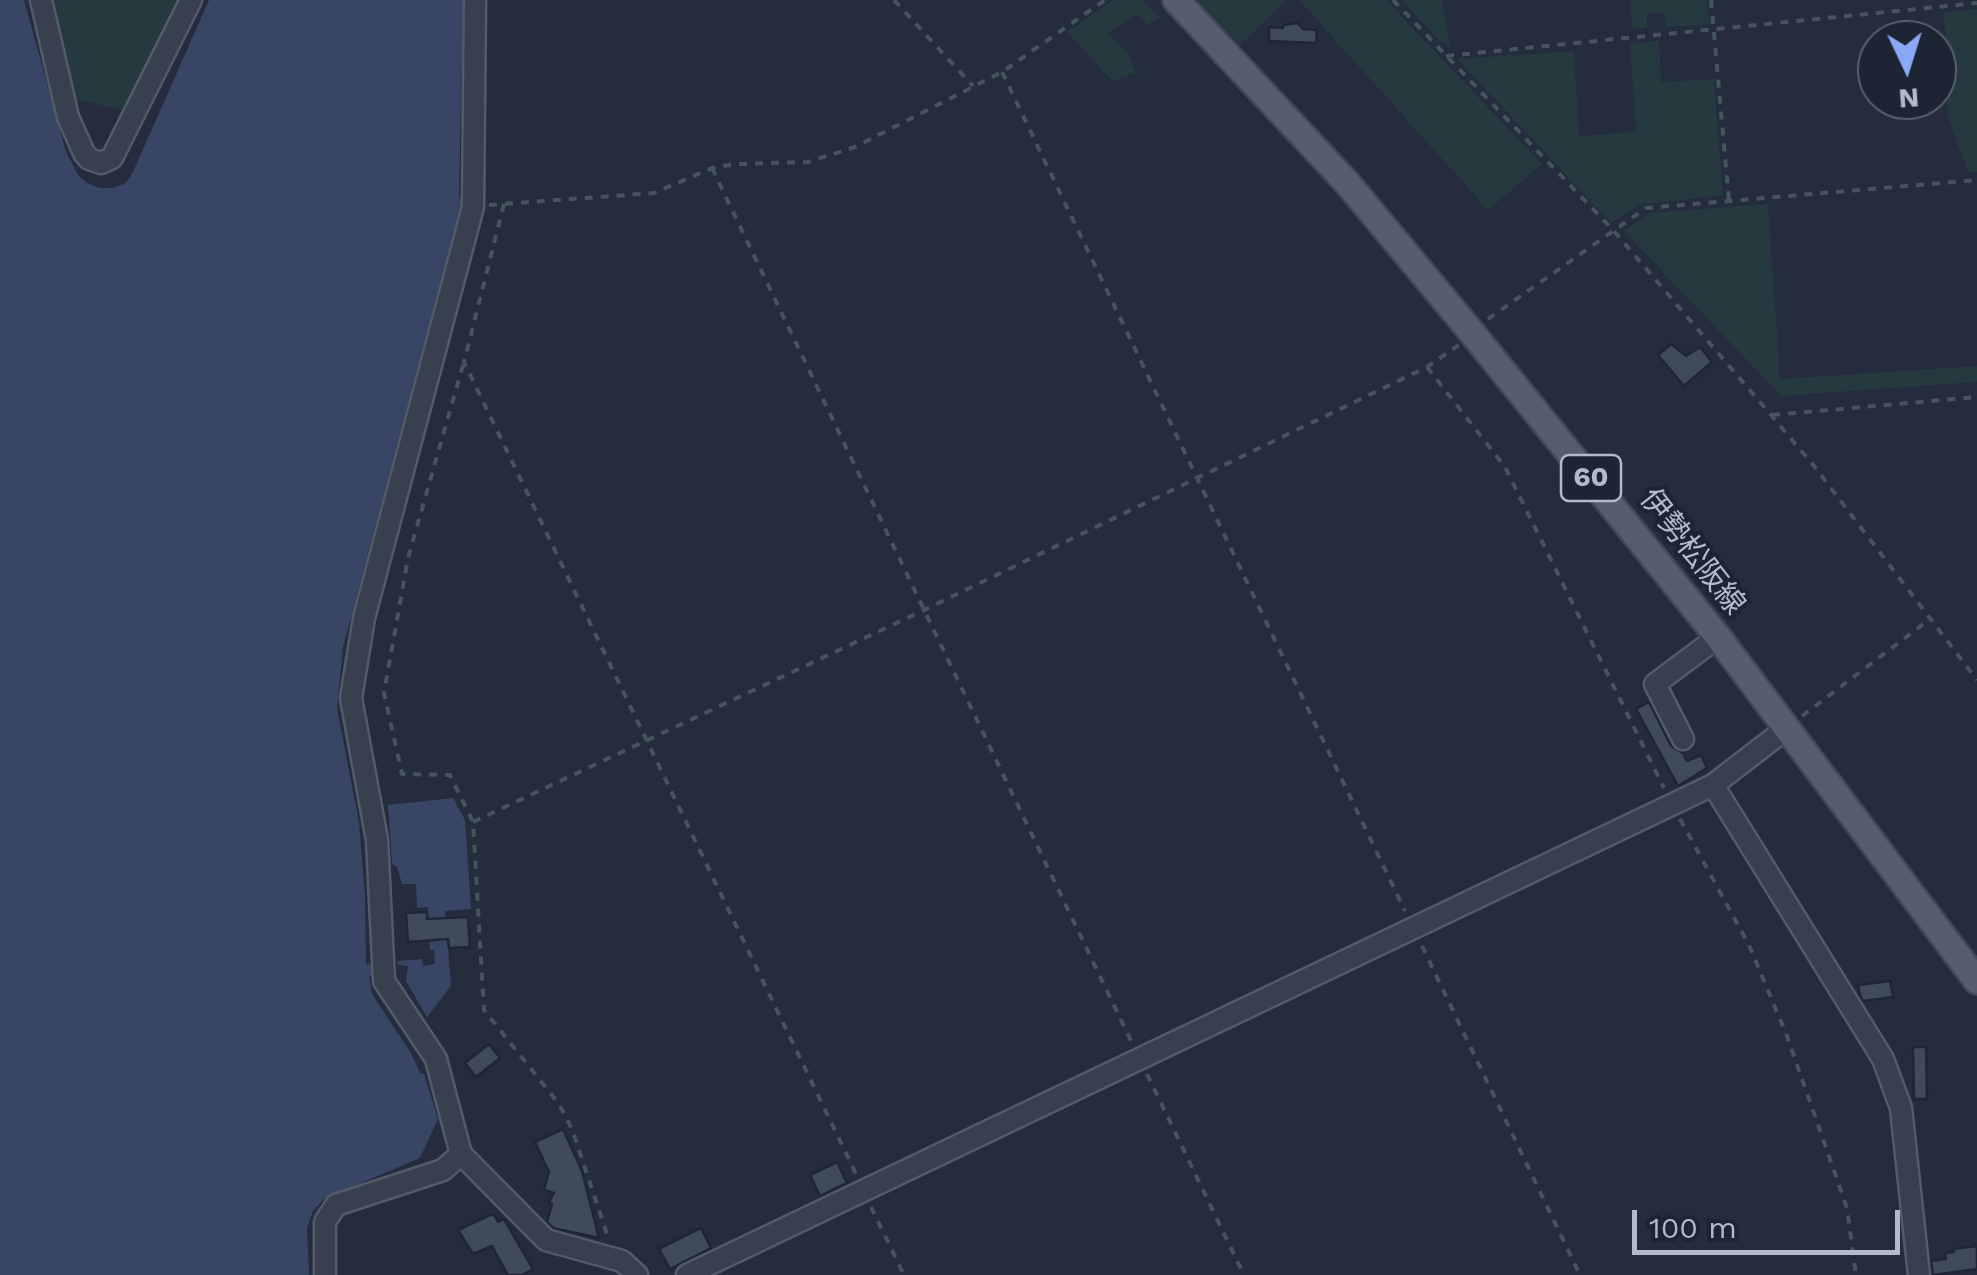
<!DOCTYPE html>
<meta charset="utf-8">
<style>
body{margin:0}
#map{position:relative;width:1977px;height:1275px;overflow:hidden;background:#242c3e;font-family:"Work Sans",sans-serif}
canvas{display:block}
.north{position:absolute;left:1857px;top:20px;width:100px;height:100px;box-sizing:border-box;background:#1d2433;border:2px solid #59606f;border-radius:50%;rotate:176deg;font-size:28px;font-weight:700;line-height:40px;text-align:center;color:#b4bac9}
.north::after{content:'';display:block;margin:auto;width:35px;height:45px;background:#8ba8f7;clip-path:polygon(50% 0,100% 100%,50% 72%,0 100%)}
.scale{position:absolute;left:1632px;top:1210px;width:268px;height:45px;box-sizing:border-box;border:5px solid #b4bac9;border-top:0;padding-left:12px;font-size:30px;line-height:35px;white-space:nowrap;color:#b4bac9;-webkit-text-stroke:8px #1d2433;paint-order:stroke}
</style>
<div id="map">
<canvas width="1977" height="1275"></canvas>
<div class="north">N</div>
<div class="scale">100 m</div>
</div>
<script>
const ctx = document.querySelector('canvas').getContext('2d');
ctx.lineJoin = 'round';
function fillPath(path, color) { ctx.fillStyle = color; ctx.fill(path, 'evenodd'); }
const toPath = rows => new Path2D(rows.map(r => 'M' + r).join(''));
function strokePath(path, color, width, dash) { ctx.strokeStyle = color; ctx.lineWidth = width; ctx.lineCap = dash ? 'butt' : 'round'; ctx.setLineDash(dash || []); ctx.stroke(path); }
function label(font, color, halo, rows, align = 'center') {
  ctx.font = font + ' "Work Sans","Noto Sans JP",sans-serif'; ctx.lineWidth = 8; ctx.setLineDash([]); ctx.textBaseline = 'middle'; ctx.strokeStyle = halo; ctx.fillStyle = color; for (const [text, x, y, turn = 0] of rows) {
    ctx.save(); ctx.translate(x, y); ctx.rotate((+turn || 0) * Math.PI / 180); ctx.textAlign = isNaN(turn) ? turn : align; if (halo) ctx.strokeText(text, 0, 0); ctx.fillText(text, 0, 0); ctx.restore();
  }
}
fillPath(toPath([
 [50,0,183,0,127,111,70,98],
 [1114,0,1142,0,1160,17,1148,25,1136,14,1108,33,1129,55,1136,73,1112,81,1067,32],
 [1195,0,1287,0,1240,45],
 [1299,0,1386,0,1542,164,1488,210],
 [1401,0,1442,0,1450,47,1441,42],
 [1630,0,1707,0,1710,24,1667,27,1664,13,1647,14,1647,28,1633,29],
 [1977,9,1977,172,1968,172,1948,117,1944,12],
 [1659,40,1661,82,1714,79,1723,195,1640,205,1611,223,1457,59,1574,51,1579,136,1636,132,1630,44],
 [1768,204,1780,379,1977,366,1977,382,1781,396,1624,231,1650,213]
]), '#26393f');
fillPath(toPath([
 [0,0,24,0,66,152,78,175,87,183,100,188,113,188,126,183,133,172,209,0,463,0,459,196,462,201,343,647,337,708,359,822,365,897,366,964,374,965,374,974,369,977,372,994,411,1053,420,1073,424,1074,438,1119,420,1158,324,1199,313,1211,307,1228,309,1275,0,1275],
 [453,798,465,820,471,909,445,911,451,986,427,1017,406,981,408,966,398,965,397,961,422,959,423,966,435,964,434,950,430,950,428,907,417,908,416,884,402,884,397,867,392,864,388,805]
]), '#384565');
const building = toPath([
 [1298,23,1303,29,1317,30,1316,43,1269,41,1269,27,1283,28,1284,25,1298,23],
 [1671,344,1686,356,1700,347,1712,362,1684,386,1658,355,1671,344],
 [1649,702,1671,746,1683,753,1687,761,1701,755,1707,768,1678,786,1636,709,1649,702],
 [427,912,427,919,468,917,470,947,449,948,448,939,408,942,406,913,427,912],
 [1890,981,1893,997,1863,1001,1860,995,1858,985,1890,981],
 [489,1044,500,1058,476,1077,465,1063,489,1044],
 [1913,1047,1926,1047,1927,1099,1914,1099,1913,1047],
 [563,1129,582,1171,599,1238,553,1228,547,1222,552,1204,549,1202,554,1193,544,1190,549,1172,535,1142,563,1129],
 [837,1162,847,1183,820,1196,810,1175,837,1162],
 [490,1215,494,1215,498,1222,504,1219,533,1269,522,1275,508,1275,492,1246,473,1254,458,1230,490,1215],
 [701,1228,711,1248,670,1269,659,1249,701,1228],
 [1977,1246,1977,1269,1933,1275,1931,1261,1946,1259,1945,1253,1954,1252,1953,1249,1977,1246]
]);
fillPath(building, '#404a5d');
strokePath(building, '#1f2635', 2.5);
const minor = toPath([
 [41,0,68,117,84,153,89,159,101,163,112,158,191,0],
 [475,0,473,207,364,618,351,698,377,840,384,981,436,1059,461,1154,546,1240,622,1261,637,1275],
 [1787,728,1713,785,1883,1059,1901,1108,1919,1275],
 [1683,739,1655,684,1718,637],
 [325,1275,325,1222,336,1205,443,1170,461,1154],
 [687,1275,1713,785]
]);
const major = toPath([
 [1176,0,1349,185,1473,334,1718,637,1977,981]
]);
strokePath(minor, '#535a69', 25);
strokePath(major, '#414857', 30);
strokePath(toPath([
 [894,0,973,86],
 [1393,0,1613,230,1771,415,1814,466,1977,680],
 [1711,0,1729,201],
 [1446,56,1977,3],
 [1002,72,1405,911],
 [712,168,1132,1043],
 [504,204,464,362,857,1176],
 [489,205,654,193,712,168,735,164,808,162,855,147,1002,72,1105,0],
 [1488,319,1646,208,1977,180],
 [463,365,408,558,384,693,402,774,450,775,473,822,484,1010,559,1104,572,1129,609,1240],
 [1427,367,1505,467,1664,788],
 [1772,415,1977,397],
 [1802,716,1930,619],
 [1680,819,1749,945,1787,1036,1847,1208,1856,1275],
 [473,822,922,611,1427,367,1459,345],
 [1422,946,1580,1275],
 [1147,1074,1244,1275],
 [871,1207,904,1275]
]), '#44565c', 4, [8, 8]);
strokePath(minor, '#383f4e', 20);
strokePath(major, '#565d6e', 25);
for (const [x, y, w] of [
 [1591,478,60]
]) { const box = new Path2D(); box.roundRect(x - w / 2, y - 23, w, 46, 8); ctx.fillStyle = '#1d2433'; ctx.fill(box); strokePath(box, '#b4bac9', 2.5); }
label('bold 28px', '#b4bac9', null, [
 ["60",1591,478]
]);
label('30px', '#b4bac9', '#1d2433', [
 ["伊勢松阪線",1692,552,52]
]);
</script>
